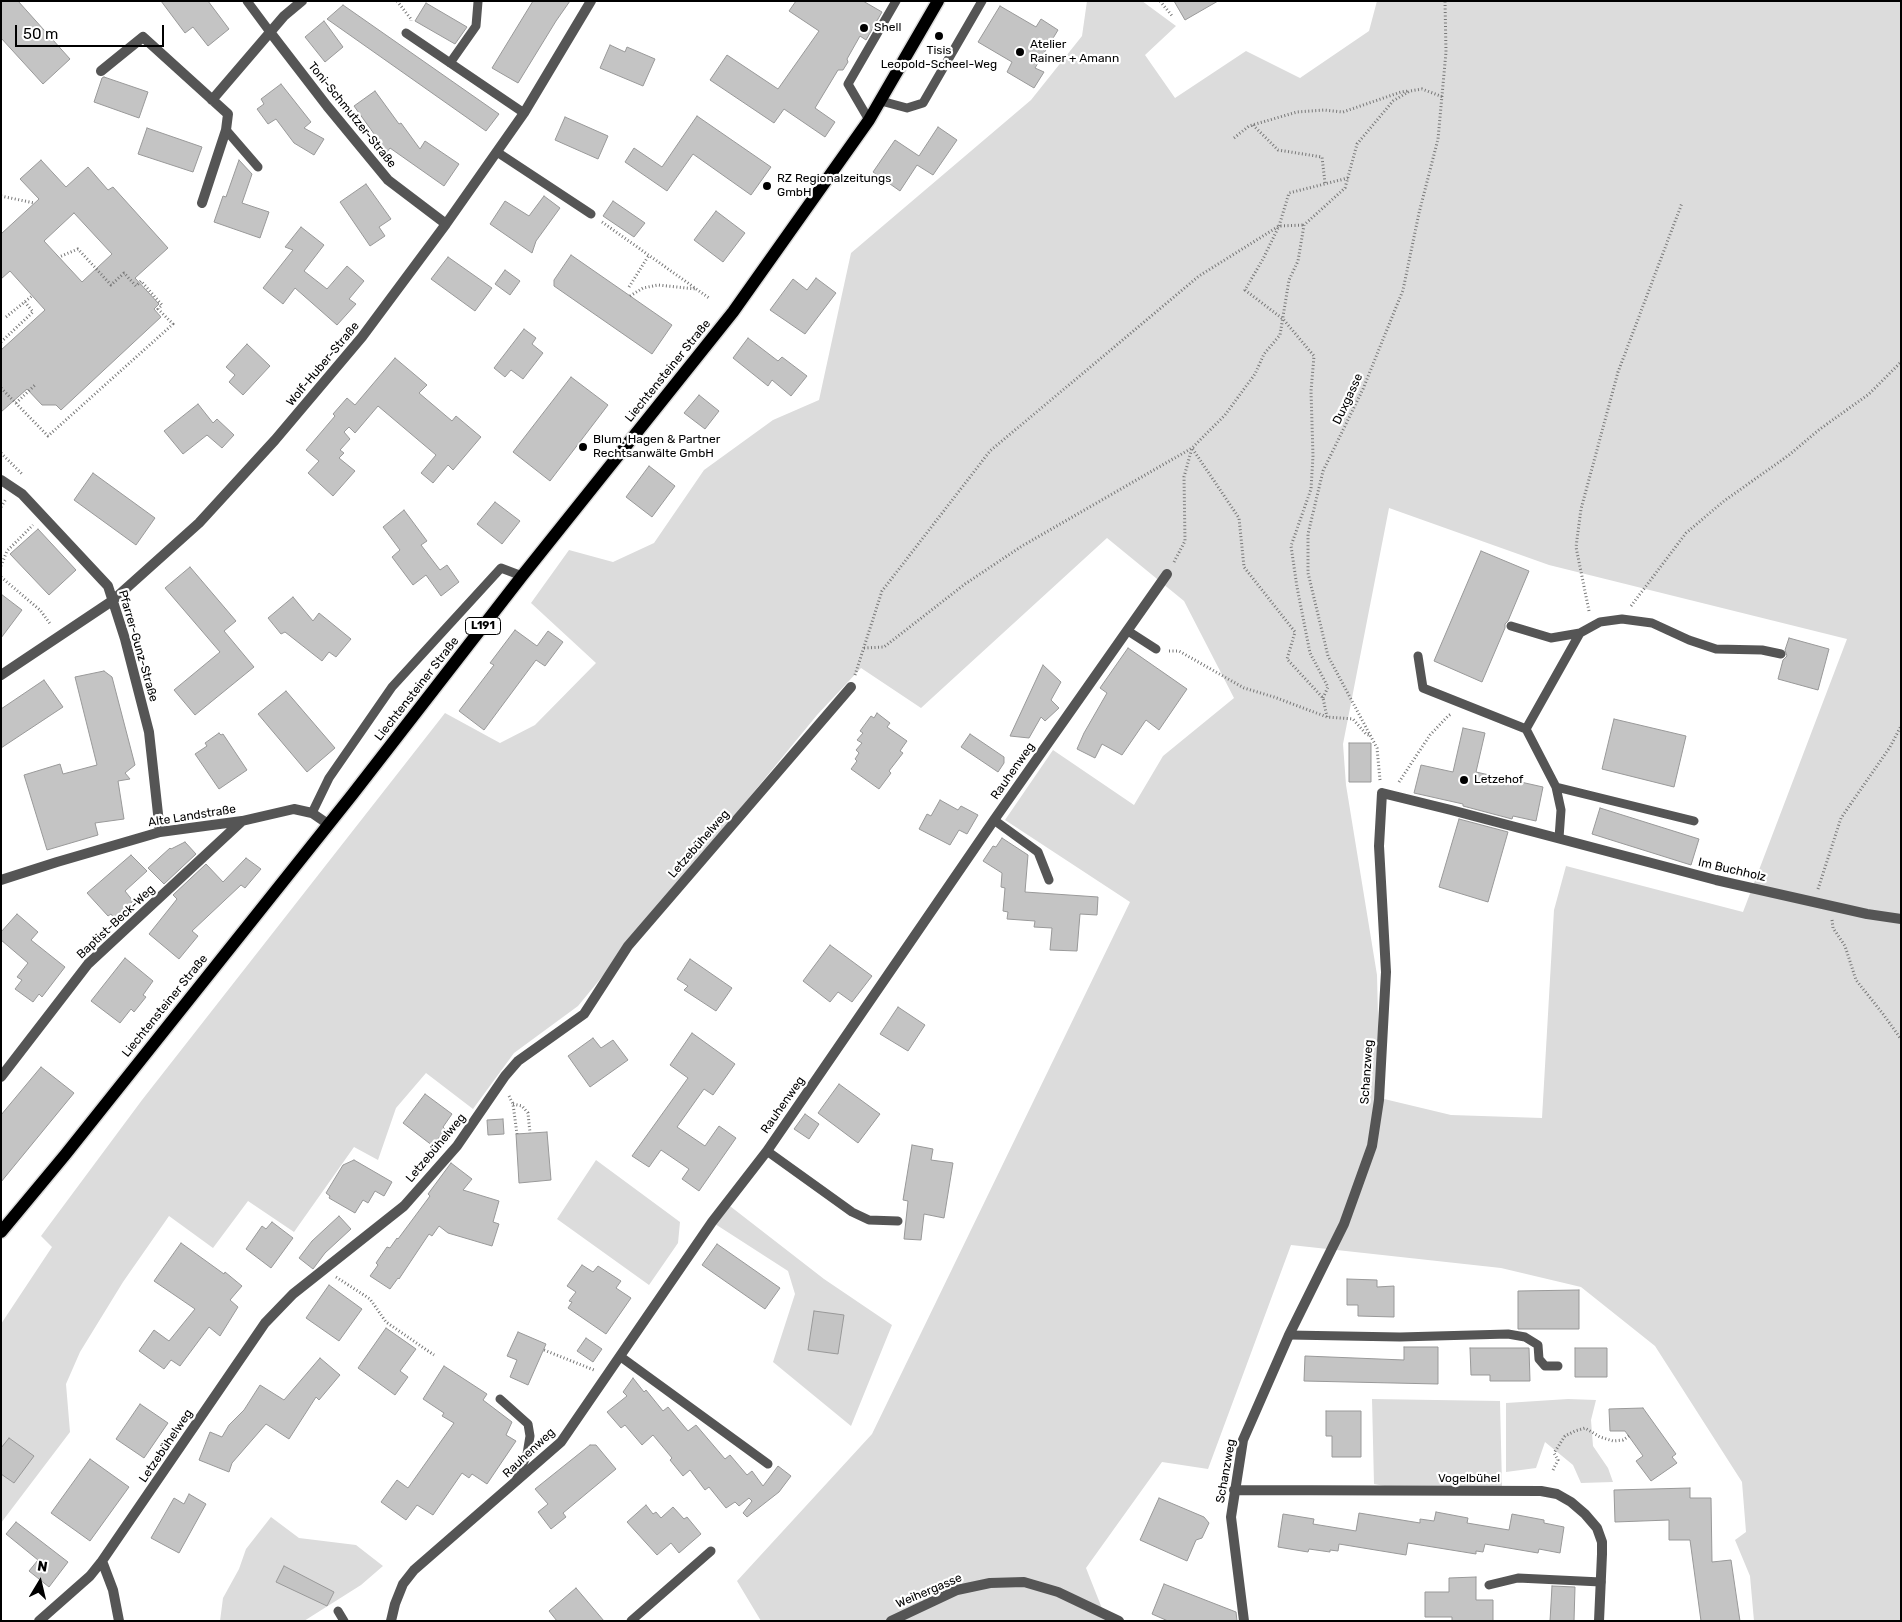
<!DOCTYPE html>
<meta charset="utf-8">
<style>
body{margin:0}
#map{position:relative;width:1902px;height:1622px;overflow:hidden;background:#fff;font-family:Rubik,sans-serif}
canvas{display:block}
.frame{position:absolute;inset:0;border:2px solid #000;pointer-events:none}
.north{position:absolute;left:15px;top:1557px;width:50px;height:50px;-webkit-text-stroke:4px #fff;paint-order:stroke;rotate:9deg;font-size:14px;font-weight:700;line-height:20px;text-align:center;color:#000}
.north::after{content:'';display:block;margin:auto;width:18px;height:22px;background:#000;clip-path:polygon(50% 0,100% 100%,50% 72%,0 100%)}
.scale{position:absolute;left:15px;top:25px;width:149px;height:22px;box-sizing:border-box;border:2px solid #000;border-top:0;padding-left:6px;font-size:15px;line-height:18px;white-space:nowrap;color:#000;-webkit-text-stroke:4px #fff;paint-order:stroke}
</style>
<div id="map">
<canvas width="1902" height="1622"></canvas>
<div class="frame"></div>
<div class="north">N</div>
<div class="scale">50 m</div>
</div>
<script>
const ctx = document.querySelector('canvas').getContext('2d');
ctx.lineJoin = 'round';
function fillPath(path, color) { ctx.fillStyle = color; ctx.fill(path, 'evenodd'); }
const toPath = rows => new Path2D(rows.map(r => 'M' + r).join(''));
function strokePath(path, color, width, dash) { ctx.strokeStyle = color; ctx.lineWidth = width; ctx.lineCap = dash ? 'butt' : 'round'; ctx.setLineDash(dash || []); ctx.stroke(path); }
function label(font, color, halo, rows, align = 'center') {
  ctx.font = font + ' Rubik,sans-serif'; ctx.lineWidth = 4.5; ctx.setLineDash([]); ctx.textBaseline = 'middle'; ctx.strokeStyle = halo; ctx.fillStyle = color; for (const [text, x, y, turn = 0] of rows) {
    ctx.save(); ctx.translate(x, y); ctx.rotate((+turn || 0) * Math.PI / 180); ctx.textAlign = isNaN(turn) ? turn : align; if (halo) ctx.strokeText(text, 0, 0); ctx.fillText(text, 0, 0); ctx.restore();
  }
}
fillPath(toPath([
 [1087,1,1142,1,1176,26,1145,55,1175,98,1246,51,1300,78,1369,31,1377,1,1901,1,1901,1621,1754,1621,1750,1576,1735,1540,1746,1532,1742,1482,1655,1346,1581,1287,1501,1268,1291,1245,1208,1469,1162,1462,1086,1568,1107,1621,761,1621,737,1581,872,1434,1130,902,1005,820,1053,750,1134,805,1163,756,1234,698,1184,601,1107,538,921,708,861,668,817,715,578,1006,514,1053,473,1109,426,1073,396,1108,378,1160,354,1147,294,1232,248,1201,213,1248,169,1216,123,1282,80,1352,66,1384,70,1432,1,1523,1,1324,52,1247,41,1236,142,1100,445,713,500,743,535,725,596,663,531,603,569,550,613,562,654,543,704,470,773,420,819,400,851,253,1031,100,1082,36],
 [1389,508,1549,565,1847,639,1743,912,1566,866,1554,910,1542,1118,1451,1115,1380,1098,1377,975,1346,785,1343,744],
 [596,1160,680,1222,678,1243,649,1285,557,1219],
 [726,1203,824,1279,892,1325,851,1426,773,1362,795,1294,788,1271,712,1222],
 [1372,1399,1500,1401,1502,1486,1390,1487,1374,1484],
 [1568,1399,1596,1400,1591,1420,1593,1446,1608,1468,1613,1482,1581,1483,1573,1465,1545,1442,1536,1468,1506,1472,1506,1403],
 [271,1517,299,1538,356,1545,383,1566,361,1585,304,1621,220,1621,223,1598,239,1569,246,1549]
]), '#dcdcdc');
const building = toPath([
 [1,1,18,1,70,59,43,84,1,38,1,1],
 [161,1,208,1,229,29,208,46,193,27,185,33,161,1],
 [533,1,570,1,556,21,518,83,492,68,533,1],
 [796,1,863,1,882,12,866,40,860,36,847,59,848,62,843,70,838,70,815,108,835,122,825,137,784,109,774,123,710,80,727,55,778,89,819,31,789,11,796,1],
 [1174,1,1218,1,1185,20,1174,1],
 [426,3,467,27,455,44,415,21,426,3],
 [343,5,499,114,486,131,327,19,343,5],
 [1000,6,1036,27,1041,19,1058,30,1035,68,1044,72,1034,88,1007,72,1012,62,978,42,1000,6],
 [324,21,343,47,325,62,305,37,324,21],
 [610,45,625,52,627,47,655,59,643,86,600,68,610,45],
 [104,77,148,92,139,118,94,102,102,78,104,77],
 [281,84,311,122,304,128,324,139,314,155,294,143,276,119,268,124,257,109,264,104,261,99,281,84],
 [375,91,399,124,401,123,420,149,425,141,459,164,444,186,390,148,387,152,354,106,375,91],
 [697,116,771,167,751,195,693,154,667,191,625,162,634,148,662,167,697,116],
 [565,117,608,136,598,159,555,140,565,117],
 [938,127,957,140,933,175,917,165,900,191,873,172,895,140,919,156,938,127],
 [147,128,202,147,193,172,138,154,147,128],
 [41,160,66,187,88,167,108,190,113,187,168,248,135,278,159,304,154,309,161,317,61,410,56,405,42,405,27,389,1,412,1,350,45,310,10,271,1,279,1,234,39,199,20,179,41,160],
 [74,213,112,254,82,282,44,241,74,213],
 [239,160,252,174,242,203,269,212,260,238,214,222,223,196,226,197,239,160],
 [366,184,391,219,379,227,385,236,370,246,340,202,366,184],
 [544,196,560,208,536,241,532,253,490,224,505,201,529,216,544,196],
 [613,201,645,223,634,237,603,216,613,201],
 [716,211,745,233,723,262,694,240,716,211],
 [301,227,324,245,304,271,327,289,347,266,364,281,349,299,356,304,337,325,295,288,283,304,263,288,293,250,285,247,301,227],
 [571,255,672,325,652,354,554,286,554,280,571,255],
 [448,257,492,288,475,311,431,279,448,257],
 [505,270,520,281,510,295,495,284,505,270],
 [816,278,836,293,805,334,770,310,793,279,807,290,816,278],
 [524,329,536,338,532,344,543,353,523,379,511,370,505,377,494,368,524,329],
 [748,338,778,361,782,357,807,376,791,396,772,380,768,386,733,358,748,338],
 [247,344,270,366,243,395,229,382,235,375,226,367,247,344],
 [395,358,427,385,419,393,452,421,456,416,481,437,453,470,448,465,433,483,421,473,436,455,378,406,355,433,349,427,344,432,350,439,340,450,344,453,339,458,355,471,333,496,308,473,319,461,306,450,335,416,333,414,347,398,355,405,395,358],
 [571,377,608,405,550,481,513,452,571,377],
 [699,395,719,411,705,429,684,413,699,395],
 [198,404,213,423,217,419,234,435,222,448,207,435,183,454,164,431,198,404],
 [649,466,675,486,652,517,626,497,649,466],
 [93,473,155,518,136,545,74,500,93,473],
 [495,502,520,521,502,544,477,524,495,502],
 [404,510,427,541,421,545,440,570,447,565,459,582,441,596,426,575,413,585,392,557,400,550,383,527,404,510],
 [38,529,76,570,49,595,10,554,38,529],
 [1481,551,1529,571,1508,621,1505,624,1505,628,1482,682,1434,661,1481,551],
 [190,567,236,621,224,631,254,667,195,715,174,690,220,652,165,588,190,567],
 [1,594,22,610,1,638,1,594],
 [293,597,313,621,319,613,351,639,336,657,329,652,322,661,285,632,281,634,268,618,293,597],
 [515,630,537,646,548,631,563,642,545,666,536,660,484,730,459,711,494,665,490,663,515,630],
 [1789,638,1829,649,1818,690,1778,679,1783,660,1787,656,1785,650,1789,638],
 [1128,648,1187,689,1159,730,1146,720,1122,755,1102,744,1095,758,1077,749,1084,733,1107,693,1100,688,1128,648],
 [1043,665,1061,682,1051,700,1059,708,1045,721,1041,717,1029,738,1010,736,1043,665],
 [104,671,112,677,135,765,125,773,130,779,118,781,124,819,95,823,98,835,47,850,24,775,60,764,63,774,97,765,75,677,104,671],
 [44,680,63,707,1,748,1,709,44,680],
 [286,691,335,748,307,772,258,714,286,691],
 [877,713,890,723,887,727,907,741,900,751,903,753,889,771,891,773,879,789,851,769,857,761,855,759,859,753,856,750,862,743,857,740,863,733,860,731,871,716,874,718,877,713],
 [1614,719,1686,736,1674,787,1602,769,1614,719],
 [1463,728,1485,733,1476,772,1543,787,1536,821,1513,816,1512,819,1463,806,1463,804,1414,793,1421,765,1453,772,1463,728],
 [219,733,221,735,223,734,247,770,219,789,195,754,207,746,205,743,219,733],
 [970,734,1004,757,1004,763,998,772,961,747,970,734],
 [1349,743,1371,743,1371,782,1349,782,1349,743],
 [940,800,958,810,961,806,978,815,967,834,959,830,950,845,919,829,927,814,931,816,940,800],
 [1600,808,1699,839,1691,865,1592,834,1600,808],
 [1459,819,1508,832,1488,902,1439,887,1459,819],
 [1002,838,1028,855,1025,892,1098,897,1097,915,1080,914,1077,951,1050,950,1052,928,1034,927,1035,921,1007,919,1008,912,1003,911,1005,888,1001,887,1002,873,983,861,993,846,996,847,1002,838],
 [185,842,196,854,164,884,148,868,170,848,171,849,185,842],
 [131,855,147,871,125,891,133,901,114,918,111,914,108,916,87,893,131,855],
 [246,858,261,869,245,888,241,885,192,931,198,936,179,959,149,934,177,899,173,895,206,864,223,882,246,858],
 [17,914,38,932,31,940,65,967,42,997,39,994,33,1002,15,989,22,980,17,977,28,963,1,940,1,932,17,914],
 [830,945,872,976,852,1002,838,992,830,1002,803,981,830,945],
 [125,958,153,981,143,995,146,997,134,1012,131,1009,120,1023,91,1001,125,958],
 [690,959,732,988,716,1011,684,990,688,986,677,979,690,959],
 [898,1007,925,1025,908,1051,880,1034,898,1007],
 [692,1033,735,1064,713,1095,704,1089,677,1127,705,1146,719,1126,736,1138,699,1191,682,1179,689,1169,661,1150,649,1167,632,1156,688,1078,670,1065,692,1033],
 [593,1038,601,1048,613,1040,628,1060,590,1087,568,1056,593,1038],
 [41,1067,74,1093,1,1182,1,1115,41,1067],
 [839,1084,880,1114,858,1143,818,1113,839,1084],
 [425,1094,452,1114,443,1127,445,1129,433,1146,403,1123,425,1094],
 [805,1114,819,1124,809,1139,794,1129,805,1114],
 [503,1119,504,1134,488,1135,487,1120,503,1119],
 [547,1132,551,1180,519,1183,516,1134,547,1132],
 [912,1145,933,1149,931,1160,953,1163,944,1218,924,1214,921,1240,904,1239,908,1201,903,1200,912,1145],
 [354,1160,392,1182,384,1196,375,1191,368,1203,363,1200,355,1213,329,1198,330,1196,326,1193,343,1165,354,1160],
 [451,1163,472,1179,463,1190,499,1201,493,1222,499,1224,492,1246,448,1233,439,1226,432,1236,429,1234,399,1279,398,1278,390,1289,370,1276,378,1265,376,1263,387,1247,390,1248,397,1238,398,1239,430,1196,428,1194,451,1163],
 [339,1216,351,1229,325,1253,313,1269,299,1258,312,1241,339,1216],
 [272,1222,293,1238,271,1268,246,1249,262,1226,266,1229,272,1222],
 [181,1243,224,1274,225,1272,242,1286,230,1300,238,1307,220,1336,209,1327,180,1366,171,1360,164,1369,139,1351,154,1330,169,1341,195,1309,154,1281,181,1243],
 [717,1244,780,1288,765,1309,702,1265,717,1244],
 [582,1265,593,1272,598,1266,621,1281,616,1288,631,1298,606,1334,568,1308,572,1302,569,1301,576,1292,567,1286,582,1265],
 [1347,1279,1377,1280,1377,1287,1394,1286,1394,1317,1358,1316,1358,1305,1347,1305,1347,1279],
 [329,1285,362,1309,339,1341,306,1318,329,1285],
 [1579,1290,1579,1329,1518,1329,1518,1291,1579,1290],
 [814,1311,844,1315,838,1354,808,1350,814,1311],
 [386,1328,416,1349,400,1371,408,1377,395,1395,358,1368,386,1328],
 [518,1332,546,1344,528,1385,510,1377,517,1360,507,1356,518,1332],
 [586,1338,602,1349,593,1362,577,1351,586,1338],
 [1404,1347,1438,1347,1438,1384,1304,1381,1305,1356,1404,1360,1404,1347],
 [1470,1348,1529,1348,1530,1381,1490,1381,1490,1375,1471,1375,1470,1348],
 [1575,1348,1607,1348,1607,1377,1575,1377,1575,1348],
 [320,1358,340,1375,319,1400,316,1397,289,1439,266,1424,232,1463,229,1472,199,1460,210,1432,222,1437,229,1425,244,1410,260,1385,284,1400,320,1358],
 [444,1366,487,1394,483,1400,512,1422,506,1435,516,1441,487,1484,472,1474,469,1478,462,1473,433,1515,417,1505,406,1520,381,1502,397,1480,408,1488,454,1423,442,1416,444,1413,423,1399,444,1366],
 [633,1378,644,1392,646,1390,663,1411,668,1407,688,1431,696,1425,725,1459,730,1455,747,1475,752,1471,763,1486,778,1466,791,1476,779,1492,747,1517,743,1513,752,1501,749,1498,739,1506,735,1502,726,1508,709,1487,705,1490,690,1470,683,1476,670,1460,672,1458,653,1435,642,1445,625,1425,621,1428,607,1412,627,1396,623,1392,633,1378],
 [140,1404,168,1423,144,1458,116,1439,140,1404],
 [1643,1408,1676,1454,1672,1457,1677,1463,1651,1481,1636,1461,1643,1456,1625,1431,1610,1431,1609,1409,1643,1408],
 [1326,1411,1361,1411,1361,1457,1332,1457,1332,1436,1326,1436,1326,1411],
 [9,1438,34,1456,14,1483,1,1474,1,1448,9,1438],
 [590,1445,596,1445,616,1469,563,1513,566,1517,551,1529,538,1512,548,1504,535,1489,590,1445],
 [90,1459,129,1487,90,1541,51,1513,90,1459],
 [1690,1488,1690,1498,1711,1498,1712,1562,1731,1560,1740,1621,1701,1621,1690,1540,1669,1540,1669,1520,1615,1522,1614,1490,1690,1488],
 [189,1494,206,1504,179,1553,151,1538,174,1498,184,1504,189,1494],
 [1159,1498,1204,1517,1209,1523,1202,1538,1196,1540,1187,1561,1140,1540,1159,1498],
 [646,1505,653,1514,656,1512,661,1518,673,1507,684,1519,687,1517,701,1534,679,1553,671,1543,657,1555,627,1522,646,1505],
 [1436,1512,1468,1518,1467,1523,1509,1530,1512,1514,1544,1520,1544,1523,1564,1527,1560,1553,1539,1549,1538,1553,1485,1544,1483,1552,1476,1551,1476,1554,1408,1543,1406,1555,1339,1544,1338,1551,1330,1550,1330,1552,1309,1549,1308,1552,1278,1547,1283,1514,1314,1519,1313,1524,1356,1531,1359,1513,1420,1523,1420,1519,1434,1521,1436,1512],
 [16,1522,68,1562,49,1587,29,1571,38,1560,6,1534,16,1522],
 [284,1566,334,1592,327,1606,276,1582,284,1566],
 [1476,1577,1476,1600,1493,1600,1493,1621,1452,1621,1452,1617,1425,1617,1425,1592,1449,1592,1449,1578,1476,1577],
 [1164,1584,1236,1612,1237,1621,1168,1621,1152,1614,1164,1584],
 [1552,1586,1575,1587,1574,1621,1550,1621,1552,1586],
 [576,1588,604,1621,557,1621,549,1611,576,1588]
]);
fillPath(building, '#c4c4c4');
strokePath(building, '#999', 1);
const primary = toPath([
 [1,1232,65,1155,352,795,522,576,733,312,869,120,938,1]
]);
strokePath(primary, '#dbdbdb', 15);
strokePath(toPath([
 [397,1,411,19,411,21],
 [1160,1,1173,17],
 [1253,125,1278,150,1322,157,1325,183],
 [1234,138,1249,126,1297,112,1324,110,1343,112,1401,92,1408,91],
 [1,196,34,203],
 [602,222,709,298],
 [629,287,649,255],
 [630,296,643,288,658,285,696,289],
 [6,317,32,296],
 [1,342,33,312,25,302],
 [1,376,2,376],
 [1,388,48,436,173,324,158,309,162,305,141,281,136,286,124,273,111,285,78,249,59,257],
 [16,403,35,385],
 [1,453,22,474],
 [1,507,6,499],
 [1174,562,1185,541,1184,477,1192,448,1225,415,1255,374,1264,354,1280,335,1289,280,1298,261,1304,225,1345,188,1357,144,1393,101,1410,91,1422,89,1443,97],
 [1,566,7,551,33,525],
 [1,577,40,610,51,625],
 [1631,606,1686,533,1724,501,1789,455,1820,429,1869,394,1901,362],
 [1589,611,1576,547,1581,509,1618,372,1682,203],
 [864,648,884,647,965,584,1022,546,1192,448,1239,518,1244,567,1295,632,1287,659,1323,698,1327,717],
 [1169,651,1179,651,1244,688,1274,697,1327,717,1353,719,1366,734,1371,736],
 [855,675,882,591,990,451,1199,276,1279,226,1304,225],
 [1323,698,1328,687,1310,653,1297,587,1291,546,1311,489,1313,456,1311,391,1314,356,1283,319,1245,290,1263,259,1279,226,1289,193,1348,178],
 [1380,780,1377,748,1328,656,1308,573,1308,534,1323,471,1363,389,1403,290,1419,213,1438,139,1446,52,1445,1],
 [1399,782,1430,735,1448,716,1451,714],
 [1818,889,1841,818,1890,747,1901,726],
 [1832,920,1833,928,1845,946,1856,980,1883,1014,1901,1039],
 [509,1096,513,1104,517,1134],
 [513,1104,522,1106,528,1113,530,1133],
 [336,1277,370,1299,386,1322,434,1355],
 [544,1350,594,1370],
 [1553,1470,1558,1460,1554,1453,1565,1436,1575,1431,1585,1428,1600,1437,1613,1441,1623,1440,1629,1436]
]), '#777', 3, [1, 2.5]);
strokePath(toPath([
 [247,1,270,32],
 [406,33,524,113],
 [450,63,476,26,478,2],
 [881,101,907,108,923,103,982,1],
 [869,120,848,84,896,1],
 [226,130,258,167],
 [497,152,591,214],
 [1511,626,1551,638,1580,633,1526,729],
 [1128,631,1156,649],
 [1580,633,1600,622,1622,619,1652,623,1689,640,1716,649,1762,650,1781,654],
 [1418,656,1423,688,1526,729,1556,787,1561,810,1559,838],
 [1556,787,1694,821],
 [312,813,329,778,392,687,501,568,522,576],
 [994,820,1038,852,1049,880],
 [767,1151,852,1212,869,1220,898,1221],
 [1289,1335,1400,1337,1508,1334,1525,1337,1538,1345,1539,1359,1545,1366,1558,1366],
 [621,1357,768,1464],
 [500,1399,528,1424,530,1436,527,1454,516,1481],
 [1489,1585,1518,1578,1601,1582],
 [338,1611,344,1621],
 [631,1621,711,1551]
]), '#555', 9);
strokePath(toPath([
 [270,32,327,106,388,180,446,224],
 [101,71,143,37,228,114,226,130,202,203],
 [212,100,284,16,302,1],
 [1,480,22,494,108,586,125,639,149,732,160,832],
 [1,675,112,601,199,523,275,440,362,337,446,224,524,113,591,1],
 [1,880,57,862,160,832,242,821,294,809,312,813,328,824],
 [1,1077,88,964,242,821],
 [1234,1490,1541,1491,1557,1494,1571,1502,1585,1514,1597,1528,1602,1542,1602,1554,1599,1621],
 [102,1561,113,1590,119,1621],
 [39,1621,90,1576,102,1561,265,1323,293,1294,404,1206,457,1146,505,1076,518,1061,584,1014,628,946,851,687],
 [391,1621,395,1604,403,1584,414,1570,561,1442,712,1222,767,1151,994,820,1167,574],
 [891,1621,957,1590,990,1583,1024,1582,1058,1592,1119,1621],
 [1244,1621,1231,1517,1243,1440,1289,1335,1344,1224,1372,1146,1379,1100,1386,972,1379,846,1382,793,1451,810,1716,880,1867,914,1901,919]
]), '#555', 10);
strokePath(primary, '#000', 12);
for (const [x, y, r, color] of [
 [864,28,5,"#000"],
 [939,36,5,"#000"],
 [1020,52,5,"#000"],
 [767,186,5,"#000"],
 [583,447,5,"#000"],
 [1464,780,5,"#000"]
]) { const dot = new Path2D(); dot.arc(x, y, r, 0, 2 * Math.PI); ctx.fillStyle = color; ctx.fill(dot); strokePath(dot, '#fff', 2); }
for (const [x, y, w] of [
 [483,626,35]
]) { const box = new Path2D(); box.roundRect(x - w / 2, y - 8.5, w, 17, 4); ctx.fillStyle = '#fff'; ctx.fill(box); strokePath(box, '#000', 1); }
label('bold 11px', '#000', null, [
 ["L191",483,626]
]);
label('12px', '#000', '#fff', [
 ["Shell",874,28],
 ["Atelier",1030,45],
 ["Rainer + Amann",1030,59],
 ["Tisis",939,51,"center"],
 ["Leopold-Scheel-Weg",939,65,"center"],
 ["RZ Regionalzeitungs",777,179],
 ["GmbH",777,193],
 ["Blum, Hagen & Partner",593,440],
 ["Rechtsanwälte GmbH",593,454],
 ["Letzehof",1474,780]
], 'left');
label('12px', '#000', '#fff', [
 ["Toni-Schmutzer-Straße",352,115,51],
 ["Wolf-Huber-Straße",323,364,-50],
 ["Liechtensteiner Straße",668,371,-51],
 ["Duxgasse",1348,399,-65],
 ["Pfarrer-Gunz-Straße",138,646,74],
 ["Liechtensteiner Straße",417,689,-52],
 ["Rauhenweg",1013,771,-55],
 ["Alte Landstraße",192,816,-9],
 ["Letzebühelweg",699,844,-49],
 ["Im Buchholz",1732,870,13],
 ["Baptist-Beck-Weg",116,922,-43],
 ["Liechtensteiner Straße",165,1006,-51],
 ["Schanzweg",1367,1072,-86],
 ["Rauhenweg",783,1105,-55],
 ["Letzebühelweg",436,1148,-50],
 ["Letzebühelweg",166,1446,-56],
 ["Rauhenweg",529,1453,-43],
 ["Schanzweg",1226,1471,-80],
 ["Vogelbühel",1469,1479],
 ["Weihergasse",929,1591,-23]
]);
</script>
